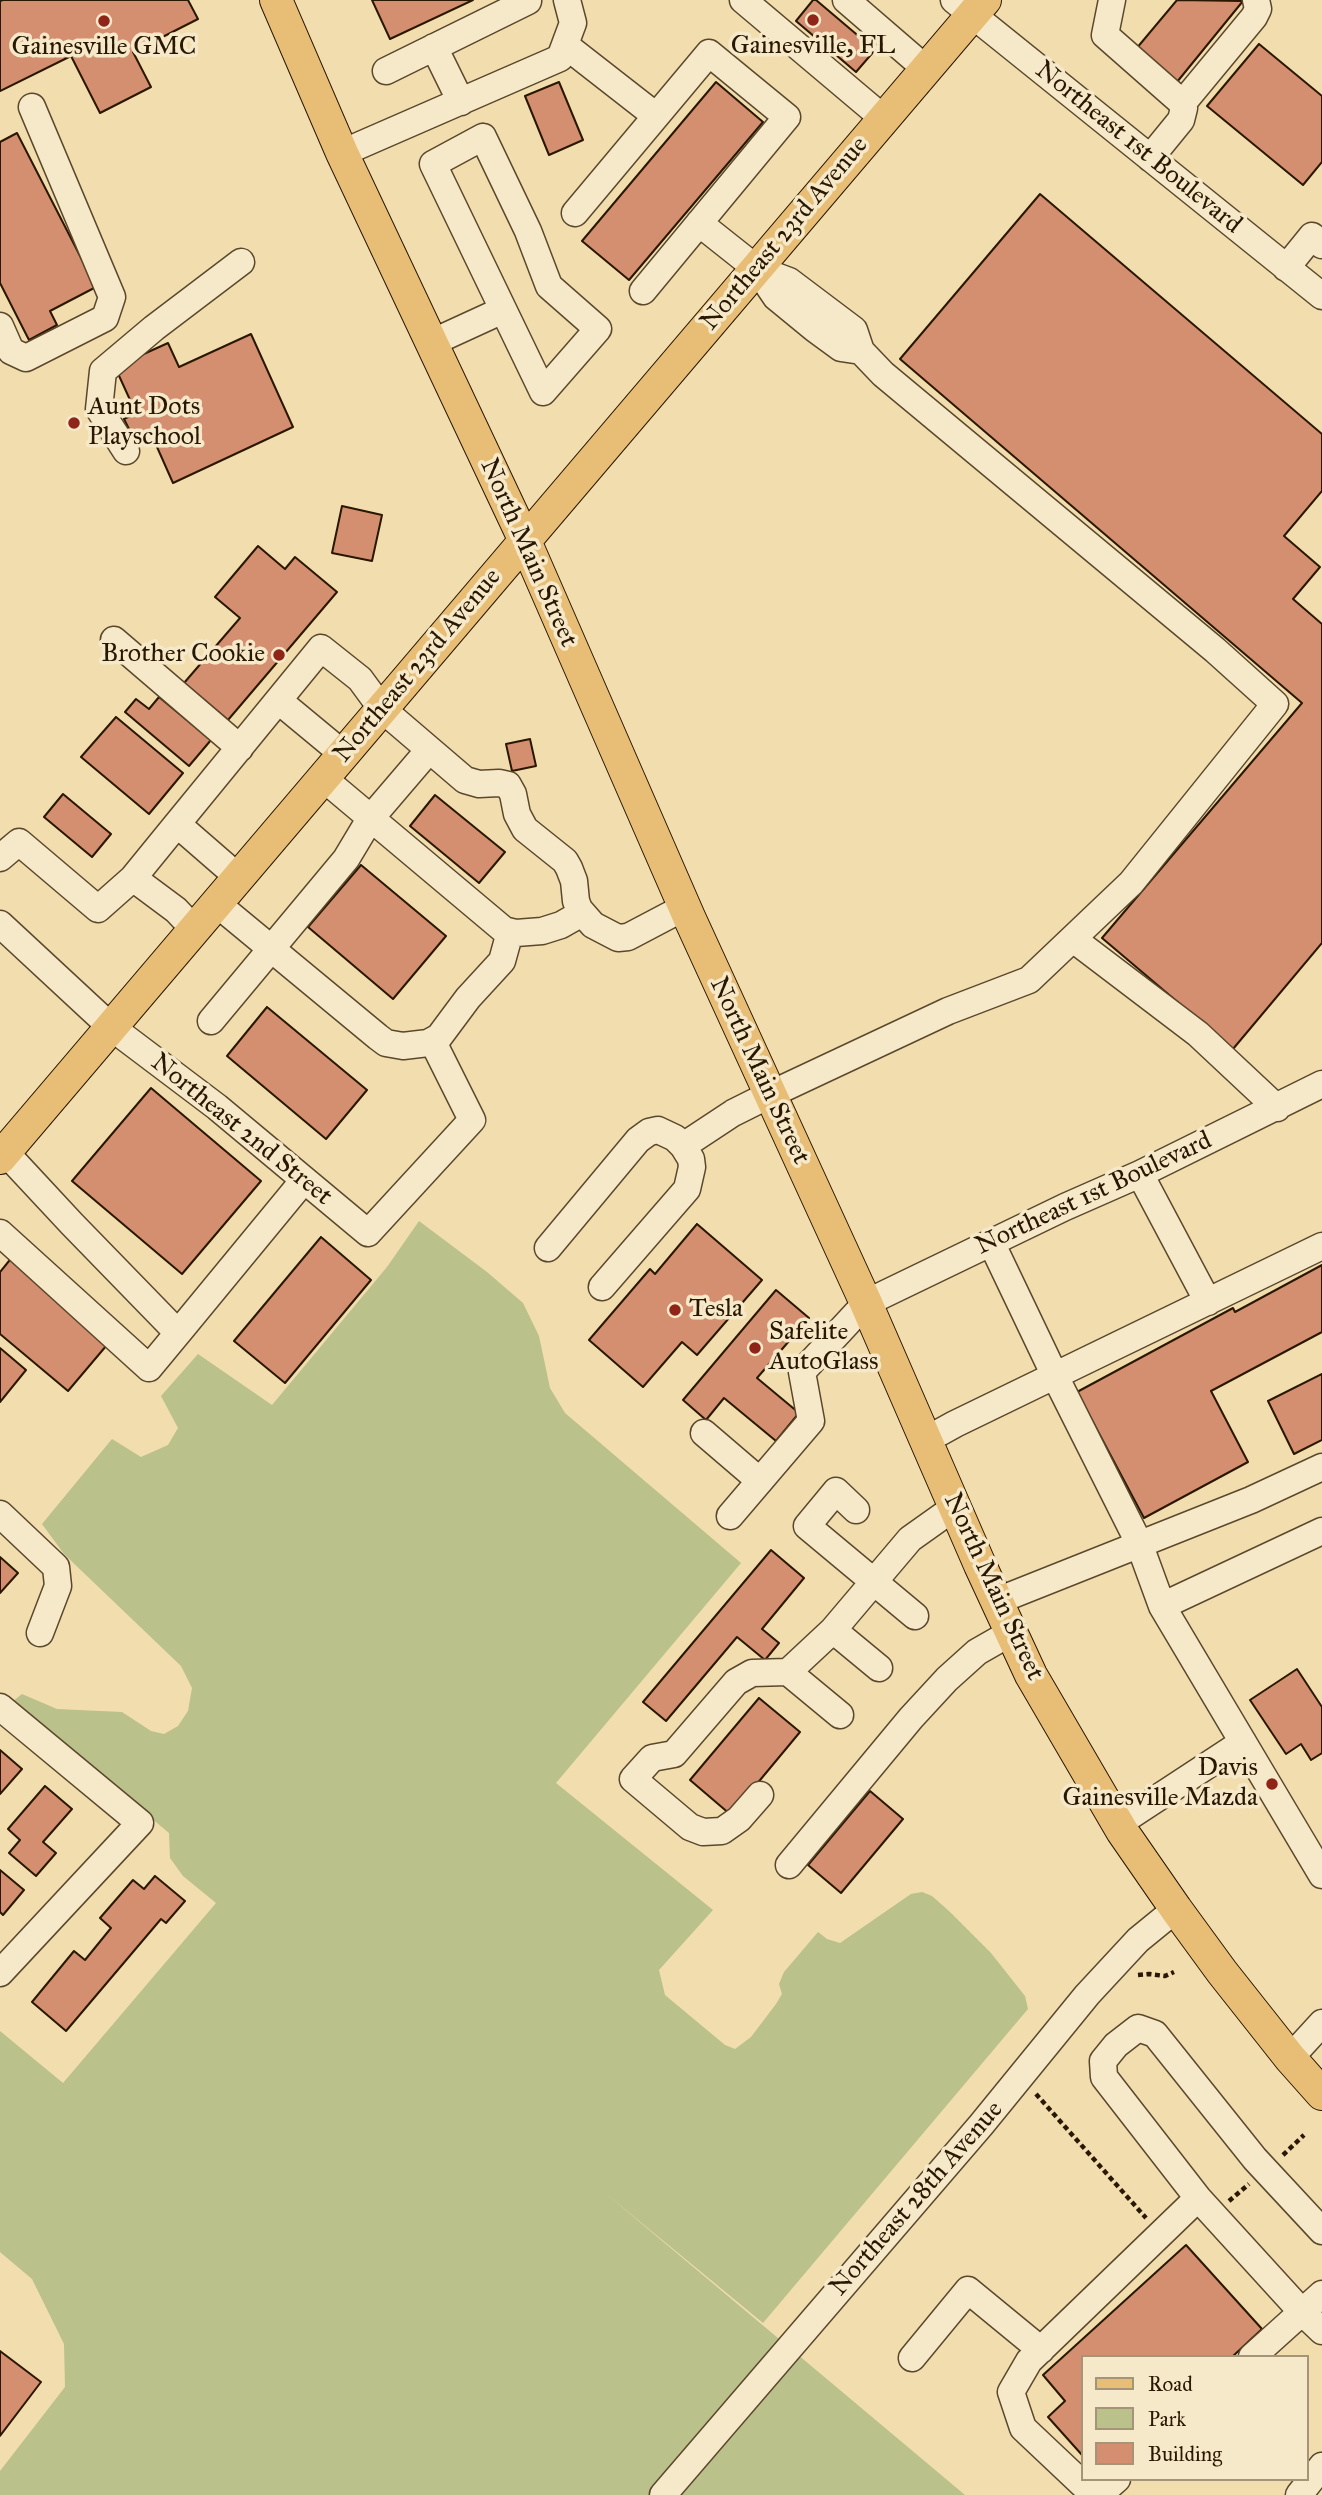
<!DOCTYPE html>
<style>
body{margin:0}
#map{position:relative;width:1322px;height:2495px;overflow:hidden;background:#f1ddae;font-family:"IM FELL Great Primer",serif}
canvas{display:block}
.legend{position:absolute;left:1081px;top:2355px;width:228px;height:126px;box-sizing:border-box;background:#f6e9ca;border:2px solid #a49579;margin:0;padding:9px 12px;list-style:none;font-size:21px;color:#291700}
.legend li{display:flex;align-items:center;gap:14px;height:35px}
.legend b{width:35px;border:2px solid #a49579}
</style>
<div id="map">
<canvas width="1322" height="2495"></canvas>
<ul class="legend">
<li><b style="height:9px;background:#e8be77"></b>Road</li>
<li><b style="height:19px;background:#bac18a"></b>Park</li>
<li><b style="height:19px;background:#d48e70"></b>Building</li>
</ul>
</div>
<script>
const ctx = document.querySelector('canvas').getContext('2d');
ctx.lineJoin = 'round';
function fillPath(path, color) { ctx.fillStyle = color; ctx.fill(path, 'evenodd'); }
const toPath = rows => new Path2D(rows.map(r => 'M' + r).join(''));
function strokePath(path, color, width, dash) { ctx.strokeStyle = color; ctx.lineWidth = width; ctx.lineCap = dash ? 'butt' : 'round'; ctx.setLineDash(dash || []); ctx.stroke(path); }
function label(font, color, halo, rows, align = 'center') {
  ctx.font = font + ' "IM FELL Great Primer",serif'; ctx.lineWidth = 7; ctx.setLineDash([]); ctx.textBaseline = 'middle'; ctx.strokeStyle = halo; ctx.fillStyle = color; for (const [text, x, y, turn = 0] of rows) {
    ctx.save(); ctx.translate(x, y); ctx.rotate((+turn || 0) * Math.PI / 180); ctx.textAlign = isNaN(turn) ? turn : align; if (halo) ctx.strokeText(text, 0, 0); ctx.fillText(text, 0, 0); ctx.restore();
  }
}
fillPath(toPath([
 [419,1221,487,1272,523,1303,539,1336,550,1388,565,1413,741,1563,556,1783,713,1910,659,1970,665,1995,725,2045,735,2049,751,2037,776,2004,782,1994,779,1984,784,1972,818,1932,827,1939,840,1943,895,1905,911,1894,922,1892,932,1896,949,1911,991,1953,1025,1996,1028,2009,763,2323,604,2192,965,2495,0,2495,0,2471,65,2387,64,2344,32,2279,0,2252,0,2031,63,2083,216,1903,183,1876,170,1858,169,1833,12,1702,22,1694,57,1709,122,1712,151,1731,164,1734,178,1726,188,1711,192,1688,181,1666,64,1554,42,1524,112,1439,141,1457,168,1445,178,1428,161,1396,198,1354,272,1405,387,1267]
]), '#bac18a');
const building = toPath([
 [3,0,188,0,198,19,133,52,151,87,100,113,71,56,0,91,0,1,3,0],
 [372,0,473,0,390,39,372,0],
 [813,0,816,0,875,50,856,72,796,21,813,0],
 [1177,0,1243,1,1177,82,1136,49,1177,0],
 [1259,44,1322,96,1322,162,1303,185,1207,106,1259,44],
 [559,82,583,140,549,155,525,96,559,82],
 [716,82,763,122,629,280,582,241,716,82],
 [17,133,96,287,50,311,57,325,29,340,0,283,0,142,17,133],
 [1040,194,1322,434,1322,491,1284,536,1320,567,1293,599,1322,624,1322,943,1233,1049,1102,938,1302,703,900,359,1040,194],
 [251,334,293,427,173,483,153,438,137,445,124,419,136,413,115,367,168,343,179,367,251,334],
 [342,506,382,515,372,561,332,553,342,506],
 [258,546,285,569,295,557,337,592,228,720,184,683,240,618,215,597,258,546],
 [159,697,211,740,189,766,125,712,136,699,149,709,159,697],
 [116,717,183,773,149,814,81,757,116,717],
 [530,739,536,766,512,771,506,744,530,739],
 [63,794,111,834,92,857,44,817,63,794],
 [435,795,505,852,479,883,410,826,435,795],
 [361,865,446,936,393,999,308,927,361,865],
 [267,1007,367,1090,326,1139,227,1056,267,1007],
 [151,1088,261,1181,182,1274,72,1181,151,1088],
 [697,1224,762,1280,697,1355,682,1342,643,1387,589,1340,650,1269,655,1274,697,1224],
 [321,1237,371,1280,285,1383,234,1341,321,1237],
 [13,1256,112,1339,68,1391,0,1334,0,1272,13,1256],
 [1322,1265,1322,1332,1211,1391,1248,1462,1144,1518,1077,1392,1233,1308,1235,1312,1322,1265],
 [776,1290,809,1318,757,1378,799,1413,776,1441,724,1398,706,1420,683,1400,776,1290],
 [0,1348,26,1370,0,1402,0,1348],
 [1322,1374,1322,1440,1294,1454,1268,1401,1322,1374],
 [771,1550,804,1578,762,1629,779,1643,765,1660,737,1637,666,1721,643,1702,771,1550],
 [0,1557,18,1573,0,1593,0,1557],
 [1297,1669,1322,1707,1322,1753,1311,1760,1301,1744,1286,1754,1250,1700,1297,1669],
 [759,1698,800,1732,731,1815,690,1780,759,1698],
 [0,1750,22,1769,0,1794,0,1750],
 [45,1786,72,1809,43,1842,56,1853,36,1876,9,1853,20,1840,8,1829,45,1786],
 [870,1791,903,1819,841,1893,808,1865,870,1791],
 [0,1870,24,1890,3,1915,0,1912,0,1870],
 [155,1876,185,1901,166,1923,161,1919,66,2031,32,2002,74,1951,85,1960,111,1928,100,1918,133,1880,144,1889,155,1876],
 [1186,2245,1262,2329,1232,2357,1082,2357,1082,2455,1048,2417,1065,2401,1043,2375,1186,2245],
 [0,2351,41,2382,0,2436,0,2351]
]);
fillPath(building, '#d48e70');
strokePath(building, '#291700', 2);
const minor = toPath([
 [743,0,883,118],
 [846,0,926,69],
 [954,0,1322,296],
 [1112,0,1105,35,1180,101,1184,108,1181,120,1150,158],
 [565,45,656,116],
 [434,47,461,102],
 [386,71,528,1],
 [1182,104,1254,17,1258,9,1256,0],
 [483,137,528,231,549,286,598,329,543,392,433,164,483,137],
 [342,153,560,58,573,23,567,0],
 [575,213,709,53,787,117,643,291],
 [1286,268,1312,236,1322,245],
 [757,269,776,297,815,329,841,348,861,351],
 [0,326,11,351,26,358,105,318,112,297,32,107],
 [431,343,503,310],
 [126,451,99,409,103,371,154,328,241,262],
 [114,640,240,748],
 [279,701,343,754],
 [323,778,504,930,516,933,542,931,561,925,582,913],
 [177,824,321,648,360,679,382,709,465,780,479,784,499,783,508,785,513,794,517,814,525,829,565,861,569,868,574,881,576,901,579,909,593,925,618,938,628,937,685,907],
 [0,858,19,842,98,909,133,878,177,824,238,877],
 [133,878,176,910,194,929],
 [216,903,378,1037,386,1043,403,1046,428,1043,439,1037,468,998,502,961,510,932],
 [0,924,111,1027,217,1107,368,1233,472,1120,433,1042],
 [1073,939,1198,1034,1277,1108],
 [211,1021,346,859,370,819,429,750],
 [1140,1174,1208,1302],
 [0,1233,149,1368,178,1333,72,1224,5,1152],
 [991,1242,1055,1376,1139,1543,1162,1606],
 [548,1248,638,1140,649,1132,658,1130,675,1138,683,1146],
 [602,1287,687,1189,692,1167,691,1159,683,1146,733,1113,769,1095,948,1011,1029,980,1131,883,1275,704,1215,650,883,374,861,351,854,330,789,281,757,269,699,223],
 [178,1333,304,1180],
 [704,1433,760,1481],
 [926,1440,955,1424,1322,1246],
 [856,1510,836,1491,807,1526,915,1616],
 [0,1514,56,1567,58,1586,40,1633],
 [730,1516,811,1421,802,1372,866,1303,1065,1207,1140,1174,1322,1084],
 [1322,1531,1162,1606,1322,1875],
 [997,1601,1251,1500,1322,1467],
 [833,1630,879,1668],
 [0,1707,140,1823,0,1973],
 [840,1715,788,1672,833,1630,910,1539,955,1507],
 [760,1795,739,1819,722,1831,703,1832,690,1827,633,1779,652,1758,674,1754,736,1682,752,1673,788,1672],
 [1118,1824,1243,1742],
 [789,1865,911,1718,947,1679,977,1652,1012,1632],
 [1290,2058,1322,2023],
 [1322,2231,1255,2159,1155,2034,1138,2028,1116,2045,1103,2061,1104,2077,1198,2198,1302,2312,1322,2331],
 [1252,2357,1322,2294],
 [912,2358,968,2290,1041,2350],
 [663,2495,981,2125,1087,1995,1138,1940,1176,1909],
 [1094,2495,1023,2428,1011,2392,1029,2361,1198,2198],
 [1099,2495,1117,2479],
 [1299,2495,1322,2466]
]);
const major = toPath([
 [276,0,342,153,525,541,689,917,866,1303,980,1565,1031,1675,1122,1831,1176,1909,1222,1972,1290,2058,1322,2094],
 [0,1158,985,0]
]);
strokePath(minor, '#5b482c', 29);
strokePath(major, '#291700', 34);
strokePath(toPath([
 [1138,1975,1149,1974,1165,1976,1174,1972],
 [1036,2094,1146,2218],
 [1283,2155,1304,2135],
 [1229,2201,1249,2184]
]), '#291700', 4.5, [5, 3.5]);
strokePath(minor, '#f6e9ca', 26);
strokePath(major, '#e8be77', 32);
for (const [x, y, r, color] of [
 [813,20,7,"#8f2418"],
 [104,21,7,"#8f2418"],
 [74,423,7,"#8f2418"],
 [279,655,7,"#8f2418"],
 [675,1310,7,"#8f2418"],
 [755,1348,7,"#8f2418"],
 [1272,1784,7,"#8f2418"]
]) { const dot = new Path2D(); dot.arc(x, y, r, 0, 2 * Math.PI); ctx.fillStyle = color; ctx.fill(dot); strokePath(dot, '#f6e9ca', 2.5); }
label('26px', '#291700', '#f6e9ca', [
 ["Gainesville, FL",813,47,"center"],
 ["Gainesville GMC",104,48,"center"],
 ["Aunt Dots",88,408],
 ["Playschool",88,438],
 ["Brother Cookie",265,655,"right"],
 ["Tesla",689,1310],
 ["Safelite",769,1333],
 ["AutoGlass",769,1363],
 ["Davis",1258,1769,"right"],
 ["Gainesville Mazda",1258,1799,"right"]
], 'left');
label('26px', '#291700', '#f6e9ca', [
 ["Northeast 1st Boulevard",1138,148,39],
 ["Northeast 23rd Avenue",785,234,-50],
 ["North Main Street",528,553,66],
 ["Northeast 23rd Avenue",418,666,-50],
 ["North Main Street",759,1071,65],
 ["Northeast 2nd Street",241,1130,39],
 ["Northeast 1st Boulevard",1094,1194,-25],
 ["North Main Street",993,1587,65],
 ["Northeast 28th Avenue",917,2199,-49]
]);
</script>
